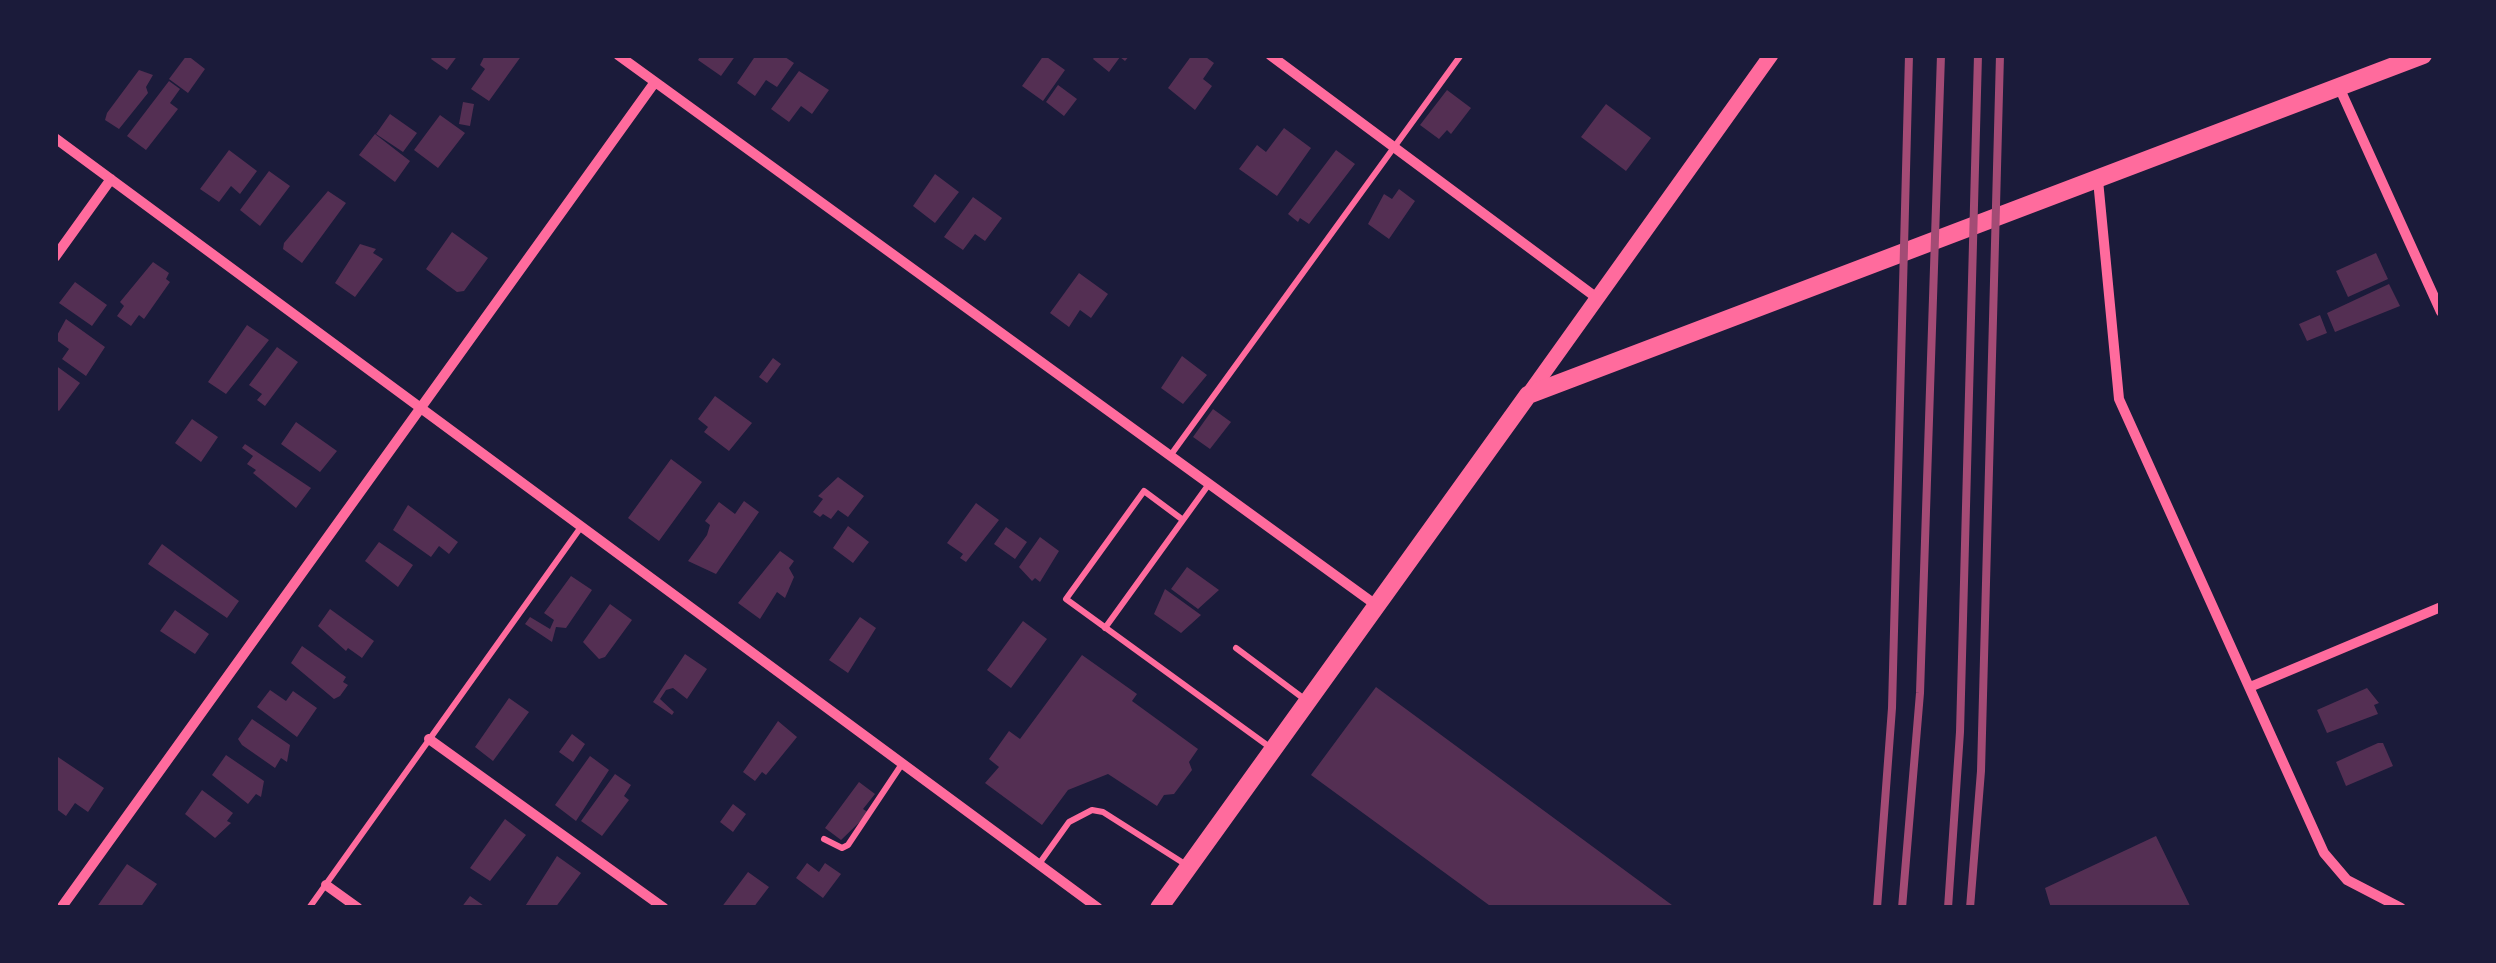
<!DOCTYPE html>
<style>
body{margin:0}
#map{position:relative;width:2496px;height:963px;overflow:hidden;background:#1b1b3a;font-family:Karla,sans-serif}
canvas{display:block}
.frame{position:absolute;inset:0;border:58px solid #1b1b3a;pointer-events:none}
</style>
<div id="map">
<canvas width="2496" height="963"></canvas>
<div class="frame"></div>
</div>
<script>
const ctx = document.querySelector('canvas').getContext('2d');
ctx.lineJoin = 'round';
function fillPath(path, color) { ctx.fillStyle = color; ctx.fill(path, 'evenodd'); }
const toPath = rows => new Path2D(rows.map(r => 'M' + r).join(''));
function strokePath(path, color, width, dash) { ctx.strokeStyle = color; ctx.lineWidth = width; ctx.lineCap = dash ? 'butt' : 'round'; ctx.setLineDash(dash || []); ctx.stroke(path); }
fillPath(toPath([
 [187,55,205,69,188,93,169,79],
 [434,55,458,55,447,70,431,59],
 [485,55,522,55,489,101,471,89,485,69,480,65],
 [701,55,736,55,721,76,698,60],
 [756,55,782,55,794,63,777,87,766,80,755,96,737,83],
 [1044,55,1065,70,1043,101,1022,86],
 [1096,55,1130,55,1125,61,1120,57,1109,72,1093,59],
 [1192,55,1203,55,1214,63,1203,79,1212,86,1195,110,1168,88],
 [139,70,153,75,146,87,148,93,119,129,105,120,107,113],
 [799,71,829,90,812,114,801,106,789,122,771,109],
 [169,81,180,89,170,103,178,109,146,150,127,136],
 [1058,85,1077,99,1064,116,1046,102],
 [1447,90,1471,108,1451,134,1447,130,1439,139,1420,125],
 [463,102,474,104,470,126,459,124],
 [1606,104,1651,138,1626,171,1581,137],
 [390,114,417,133,403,152,376,134],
 [440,115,465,133,438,168,414,150],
 [1284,128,1311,148,1277,196,1239,169,1257,145,1266,152],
 [375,134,410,161,395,182,359,155],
 [229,150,257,171,240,194,231,186,219,202,200,189],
 [1336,150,1355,164,1309,224,1300,218,1298,222,1288,214],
 [269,171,290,186,260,226,240,210],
 [935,174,959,192,935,223,913,206],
 [1399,189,1415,201,1389,239,1368,224,1384,194,1392,199],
 [328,191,346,203,302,263,283,249,284,243],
 [973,197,1002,218,985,241,975,234,963,250,944,237],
 [452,232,488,258,464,291,457,292,426,269],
 [360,244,376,249,373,253,383,259,355,297,335,283],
 [2376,253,2388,279,2348,297,2336,271],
 [153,262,169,273,166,279,170,282,144,319,139,315,131,326,117,316,124,306,120,302],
 [1079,273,1108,294,1091,318,1080,310,1069,327,1050,313],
 [75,282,107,305,92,326,59,303],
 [2389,284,2400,306,2335,332,2327,313],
 [2320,315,2327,333,2307,341,2299,324],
 [66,319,105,347,86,376,62,359,69,349,55,339],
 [247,325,269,340,226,394,208,382],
 [277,347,298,362,265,406,257,400,262,394,249,385],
 [1182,356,1207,375,1183,404,1161,388],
 [773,358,781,364,767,383,759,377],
 [55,365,80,383,59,411,55,408],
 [715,396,752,423,729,451,704,432,708,427,698,419],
 [1213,409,1231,422,1210,449,1193,437],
 [192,419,218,437,201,462,175,443],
 [296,422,337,451,320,472,281,444],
 [245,444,311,488,296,508,253,473,256,470,247,464,253,456,242,448],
 [671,459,702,482,659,541,628,518],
 [838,477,864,496,848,517,838,510,831,519,823,514,820,517,813,512,823,499,818,496],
 [744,501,759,512,716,574,688,561,707,535,710,525,705,521,719,502,735,514],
 [976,503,999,520,966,562,960,558,963,554,947,543],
 [408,505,458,542,449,554,439,546,431,557,393,530],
 [848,526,869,542,853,563,833,548],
 [1006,527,1027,542,1015,559,994,544],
 [1040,537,1059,551,1040,582,1035,578,1032,581,1019,567],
 [379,542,413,565,398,587,365,561],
 [162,544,239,601,227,618,148,564],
 [780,551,794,561,789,568,794,577,785,598,777,592,760,619,738,603],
 [1187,567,1219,590,1198,609,1171,589],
 [571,576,592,590,566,628,556,627,552,642,525,624,530,617,550,629,554,620,544,613],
 [1165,589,1201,615,1181,633,1154,614],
 [610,604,632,620,605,657,599,659,583,642],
 [330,609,374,641,362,658,348,648,346,651,318,626],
 [175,610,209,634,195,654,160,631],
 [860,617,876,628,848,673,829,660],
 [1023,621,1047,639,1011,688,987,670],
 [302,646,346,677,343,682,348,685,340,696,334,699,291,663],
 [685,654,707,669,687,699,673,688,666,690,660,699,674,712,672,715,653,702],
 [1082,655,1137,694,1132,701,1198,749,1189,762,1192,770,1174,794,1164,795,1157,806,1108,774,1068,790,1042,825,985,783,999,767,989,759,1009,731,1020,739],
 [1376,687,1676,908,1493,908,1311,775],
 [2367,688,2379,703,2374,705,2378,714,2327,733,2317,710],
 [270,690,286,701,293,691,317,708,297,737,257,707],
 [509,698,529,712,493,761,475,747],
 [252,719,290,745,287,762,281,758,275,768,242,745,238,739],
 [778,721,797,737,766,775,762,772,755,781,743,772],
 [572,734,585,744,573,762,559,752],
 [2378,743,2383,743,2393,766,2346,786,2336,762],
 [55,755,104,788,88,812,75,803,66,816,55,808],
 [226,755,264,781,261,797,256,794,248,804,212,775],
 [590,756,609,770,576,821,555,805],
 [615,774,631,785,624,796,629,800,602,836,581,821],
 [859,782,875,794,863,809,869,813,841,840,825,828],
 [202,790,233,813,227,821,231,823,215,838,185,814],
 [733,804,746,814,733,832,720,822],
 [505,819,526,835,490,881,470,868],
 [2156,836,2191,908,2051,908,2045,888],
 [557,856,581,873,555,908,524,908],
 [807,863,819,872,825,863,841,874,823,898,796,878],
 [127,864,157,884,140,908,96,908],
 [748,872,769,887,753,908,721,908],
 [470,896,487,908,461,908]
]), '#542f53');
strokePath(toPath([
 [1170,456,1461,55],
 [1183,520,1144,491,1066,599,1271,748],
 [1105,628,1209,484],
 [1236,648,1307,701],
 [824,839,842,848,848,845,902,764],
 [1039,864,1069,822,1092,810,1103,812,1188,866],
 [309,908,581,527]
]), '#ff6b9d', 6);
strokePath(toPath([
 [618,55,1376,605],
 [1270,55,1597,298],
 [2339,87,2441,312],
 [55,138,1098,908],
 [2098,180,2119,399,2324,853,2347,880,2401,908],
 [55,257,111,179],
 [2250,687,2441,607],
 [429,739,664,908],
 [326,885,358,908],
 [61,908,655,82]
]), '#ff6b9d', 10);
strokePath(toPath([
 [1528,395,1771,55]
]), '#ff6b9d', 15);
strokePath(toPath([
 [1159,908,1528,395,2423,55]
]), '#ff6b9d', 18);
strokePath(toPath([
 [1877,908,1892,708,1909,55],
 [1902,908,1920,693,1941,55],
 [1948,908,1960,732,1978,55],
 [1970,908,1981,771,2000,55]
]), '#a44b75', 8);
</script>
